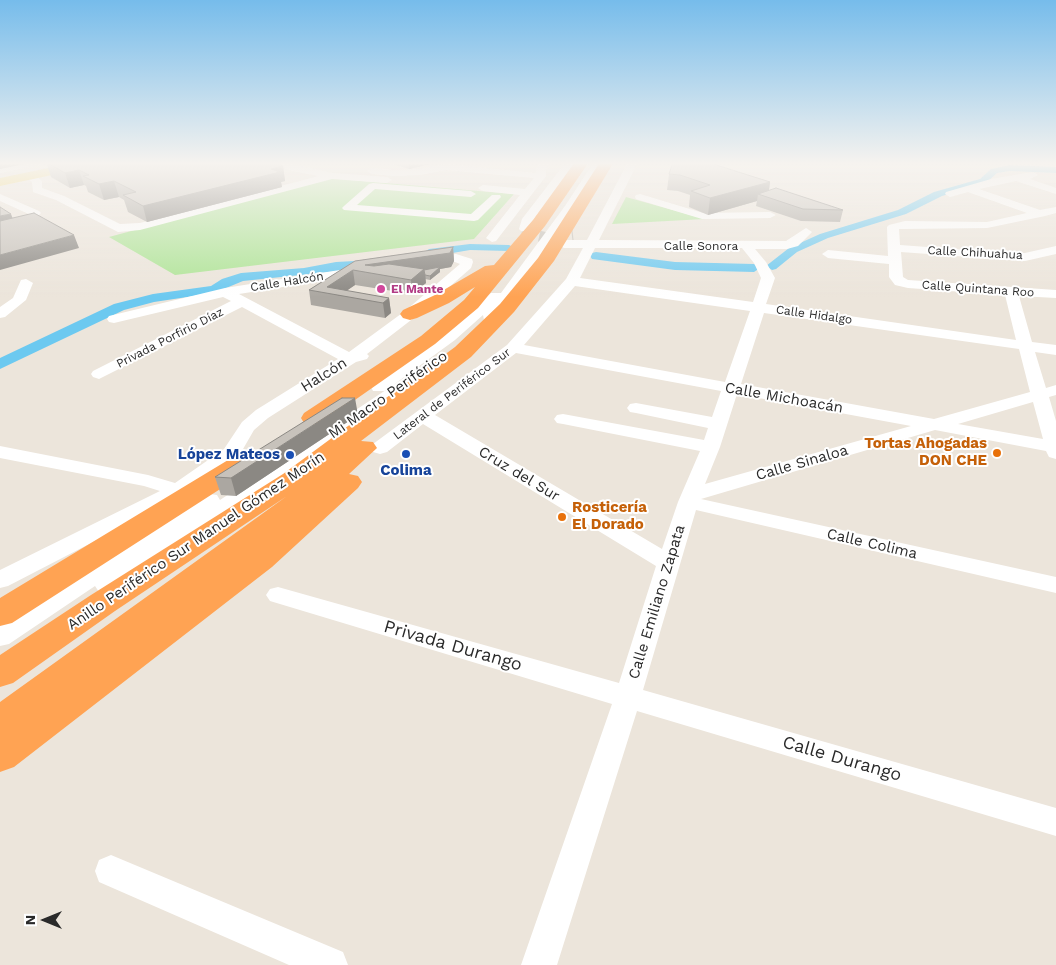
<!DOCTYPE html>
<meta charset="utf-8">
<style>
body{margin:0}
#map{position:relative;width:1056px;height:965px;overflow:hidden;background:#ece5db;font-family:"Work Sans",sans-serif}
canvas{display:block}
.north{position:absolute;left:20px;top:895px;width:50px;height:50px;-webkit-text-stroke:4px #fff;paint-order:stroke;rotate:270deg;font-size:14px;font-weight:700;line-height:20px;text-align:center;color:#2a2a2a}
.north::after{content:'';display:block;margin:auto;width:18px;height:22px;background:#2a2a2a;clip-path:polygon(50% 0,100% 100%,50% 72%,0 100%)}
</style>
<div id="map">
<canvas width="1056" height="965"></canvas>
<div class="north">N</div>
</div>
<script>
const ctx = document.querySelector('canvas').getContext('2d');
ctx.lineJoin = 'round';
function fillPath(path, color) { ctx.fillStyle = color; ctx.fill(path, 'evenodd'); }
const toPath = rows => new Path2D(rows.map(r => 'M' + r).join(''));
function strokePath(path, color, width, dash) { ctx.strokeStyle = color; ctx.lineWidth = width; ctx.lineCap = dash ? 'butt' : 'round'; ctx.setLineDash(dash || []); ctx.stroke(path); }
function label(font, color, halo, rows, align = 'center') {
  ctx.font = font + ' "Work Sans",sans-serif'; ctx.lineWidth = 4; ctx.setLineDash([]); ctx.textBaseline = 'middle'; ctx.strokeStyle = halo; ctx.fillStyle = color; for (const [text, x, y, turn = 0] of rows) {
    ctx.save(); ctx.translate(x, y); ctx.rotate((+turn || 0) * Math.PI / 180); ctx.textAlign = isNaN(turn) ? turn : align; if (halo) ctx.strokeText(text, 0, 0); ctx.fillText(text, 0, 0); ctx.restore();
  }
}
fillPath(toPath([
 [327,178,514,194,474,239,175,275,109,237],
 [626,197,705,219,612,224]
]), '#aee496');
fillPath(toPath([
 [1010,165,1056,167,1056,173,1010,171,997,173,986,183,942,196,906,214,828,238,797,252,776,269,772,270,766,266,789,248,820,234,898,210,934,192,980,179,991,169,1010,165],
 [470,244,509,245,515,248,509,251,470,250,429,257,423,253,429,249,470,244],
 [596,252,675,262,754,264,760,268,754,272,675,270,592,259,590,256,592,253,596,252],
 [373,260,379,264,377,267,243,281,214,293,154,302,124,310,0,369,0,358,114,304,153,294,211,286,222,279,241,273,304,268,336,262,373,260]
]), '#6cc9f0');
strokePath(toPath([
 [525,229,530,234,548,238,573,235]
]), '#c5c0b8', 11, [11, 5.5]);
fillPath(toPath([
 [24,162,44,162,39,165,0,173,0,167,24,162],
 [269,162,284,162,332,173,387,177,392,180,387,183,332,179,140,230,118,232,56,200,33,192,32,182,24,176,25,174,33,174,42,181,42,188,64,196,120,224,140,223,319,176,293,171,269,162],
 [542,162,552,162,546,169,546,176,496,241,492,242,486,238,520,195,483,191,478,188,483,185,525,189,534,178,446,170,419,175,394,176,372,174,367,171,372,168,394,170,419,169,446,164,536,173,536,169,542,162],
 [566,162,576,162,534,219,529,231,521,231,519,229,522,219,566,162],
 [594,162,604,162,576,207,502,312,494,320,489,321,484,320,483,315,455,340,385,391,373,391,371,387,373,383,445,334,491,293,501,293,565,206,594,162],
 [628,162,638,162,599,240,786,241,806,228,812,232,798,246,787,249,755,249,766,262,775,278,766,304,1016,340,1005,295,908,288,895,285,889,277,889,264,828,258,822,254,828,250,888,256,887,227,889,225,905,221,987,222,1027,213,968,192,950,197,945,194,946,192,991,179,1033,172,1038,175,1030,179,1056,188,1056,194,1016,181,979,189,1040,210,1056,207,1056,213,1045,216,987,228,899,229,900,245,1008,253,1025,253,1056,246,1056,254,1025,261,901,252,903,277,908,280,1056,290,1056,298,1019,296,1032,342,1056,345,1056,355,1035,352,1046,388,1056,385,1056,395,1049,397,1056,421,1056,459,1049,457,1046,451,935,430,701,499,1056,577,1056,593,696,510,643,690,1056,808,1056,836,637,711,557,965,521,965,612,704,270,601,266,595,270,589,278,587,619,683,656,566,423,424,387,452,380,454,373,452,371,448,373,444,507,345,566,279,583,248,564,248,558,244,564,240,587,240,628,162],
 [595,248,742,248,754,263,761,278,753,302,580,278,595,248],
 [575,286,750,311,725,382,524,345,575,286],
 [764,313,1019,349,1030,392,934,419,741,384,764,313],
 [516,353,721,391,712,417,636,403,630,404,627,408,630,412,636,413,708,428,704,440,563,414,557,415,554,419,557,423,563,424,700,451,678,502,662,549,435,415,516,353],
 [737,394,911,426,705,484,720,447,737,394],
 [1033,402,1043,439,958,424,1033,402],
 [373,183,471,191,476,194,471,197,375,189,357,205,471,214,492,195,500,195,501,197,478,220,474,221,344,210,342,208,344,206,369,184,373,183],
 [0,194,39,211,41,213,39,215,31,215,0,201,0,194],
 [640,194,703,213,770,212,776,215,770,218,702,219,636,199,635,197,636,195,640,194],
 [456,254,472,259,473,262,471,268,415,317,367,354,369,356,367,359,356,362,268,418,254,430,239,456,192,489,194,492,191,496,180,497,8,586,0,588,0,570,160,491,144,486,0,458,0,446,148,475,175,483,224,449,242,422,256,410,338,359,242,307,99,379,93,377,91,374,93,371,231,301,223,297,114,323,109,322,107,319,109,316,225,288,359,267,366,271,364,274,239,294,349,352,405,311,460,264,455,262,428,265,422,261,423,258,456,254],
 [26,279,33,283,26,300,5,317,0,318,0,307,13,298,21,280,26,279],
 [407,379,413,380,415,384,413,388,115,592,107,594,99,592,95,586,9,644,0,646,0,625,203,495,210,494,217,495,220,500,401,380,407,379],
 [111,855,343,952,348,965,289,965,99,882,95,871,99,860,111,855]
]), '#fff');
fillPath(toPath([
 [77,162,101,162,95,166,0,186,0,178,77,162]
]), '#f3d459');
fillPath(toPath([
 [575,162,589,162,545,226,478,308,435,344,322,423,313,425,304,423,301,418,304,413,421,336,464,300,475,287,449,303,417,318,410,320,403,318,400,314,403,310,435,295,485,266,494,265,533,220,575,162],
 [600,162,614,162,554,261,514,312,471,357,361,441,373,442,377,448,349,474,358,476,362,482,358,488,272,567,14,767,0,772,0,702,287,496,115,611,13,683,0,687,0,655,91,595,283,474,455,347,500,304,538,258,600,162],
 [247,452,256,454,260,460,256,466,12,623,0,626,0,598,238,454,247,452]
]), '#ffa353');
fillPath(toPath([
 [46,162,256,163,283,166,285,181,281,182,282,187,147,222,128,212,124,200,119,197,104,200,88,192,86,186,84,185,70,188,51,177],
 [386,162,439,162,409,169],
 [669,174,770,182,769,190,843,210,840,222,801,221,756,206,757,201,708,215,689,207,690,195,678,191,667,190],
 [453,247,454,261,451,267,440,269,440,272,430,280,425,279,426,283,412,294,355,285,346,291,389,298,391,313,385,318,311,305,309,290,355,261],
 [358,415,236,496,221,495,215,477]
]), '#aba7a1');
fillPath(toPath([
 [0,162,35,162,0,169],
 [408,162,439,162,409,169],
 [283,166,285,181,281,182,282,187,147,222,143,206],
 [79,170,84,185,70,188,65,173],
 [114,181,119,197,104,200,99,184],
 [770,182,768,197,758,194,757,201,708,215,710,198],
 [11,214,16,227,0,231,0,216],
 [74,235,79,248,0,270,0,255],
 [453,247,454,261,451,267,440,269,440,272,430,280,430,276,425,271,426,283,412,294,411,280,365,265],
 [353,270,355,285,339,296,327,287],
 [389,298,391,313,385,318,383,303],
 [355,398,358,415,236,496,231,478]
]), '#8b8883');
const building = toPath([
 [46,162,254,162,256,163,261,162,273,162,283,166,271,169,280,172,143,206,123,195,136,192,114,181,99,184,83,176,89,175,79,170,65,173,46,162],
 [673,162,707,162,770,182,710,198,691,191,710,185,680,175,669,174,673,162],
 [776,188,843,210,803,209,758,194,776,188],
 [0,207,11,214,0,216,0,207],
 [34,213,74,235,0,255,0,221,34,213],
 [453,247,450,253,365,265,374,266,389,264,424,269,411,280,353,270,327,287,389,298,383,303,309,290,355,261,453,247],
 [440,267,430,276,425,275,424,270,440,267],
 [342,398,355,398,231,478,215,477,342,398]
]);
fillPath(building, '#c7c2bb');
strokePath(building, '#8b8883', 1);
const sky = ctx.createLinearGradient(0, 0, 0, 297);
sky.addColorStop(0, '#76bceb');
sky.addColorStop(0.55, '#f6f3ef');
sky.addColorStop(1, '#f6f3ef00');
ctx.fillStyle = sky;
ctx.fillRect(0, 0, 1056, 297);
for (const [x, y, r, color] of [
 [381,289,5,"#d1479c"],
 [997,453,5,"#e8710a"],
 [406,454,5,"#1a4fb4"],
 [290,455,5,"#1a4fb4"],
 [562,517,5,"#e8710a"]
]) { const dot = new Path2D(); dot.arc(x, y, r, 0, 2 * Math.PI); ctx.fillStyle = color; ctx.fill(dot); strokePath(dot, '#fff', 2); }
label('12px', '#2a2a2a', '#fff', [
 ["Calle Sonora",701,246],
 ["Calle Chihuahua",975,253,3],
 ["Calle Halcón",287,282,-9],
 ["Calle Quintana Roo",978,289,4],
 ["Calle Hidalgo",814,315,8],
 ["Privada Porfirio Díaz",170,338,-27],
 ["Lateral de Periférico Sur",452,394,-37]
]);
label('bold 12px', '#b23c85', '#fff', [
 ["El Mante",391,289]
], 'left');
label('15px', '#2a2a2a', '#fff', [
 ["Halcón",324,375,-32],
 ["Mi Macro Periférico",388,395,-35],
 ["Calle Michoacán",784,398,10],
 ["Calle Sinaloa",802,463,-16],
 ["Cruz del Sur",519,474,31],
 ["Anillo Periférico Sur Manuel Gómez Morín",196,541,-34],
 ["Calle Colima",872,544,13],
 ["Calle Emiliano Zapata",657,602,-73]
]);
label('bold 15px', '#c56008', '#fff', [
 ["Tortas Ahogadas",987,444],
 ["DON CHE",987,461],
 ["Rosticería",572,508,"left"],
 ["El Dorado",572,525,"left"]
], 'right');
label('bold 15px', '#164399', '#fff', [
 ["López Mateos",280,455],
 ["Colima",406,471,"center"]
], 'right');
label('18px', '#2a2a2a', '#fff', [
 ["Privada Durango",453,646,16],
 ["Calle Durango",842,759,16]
]);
</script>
